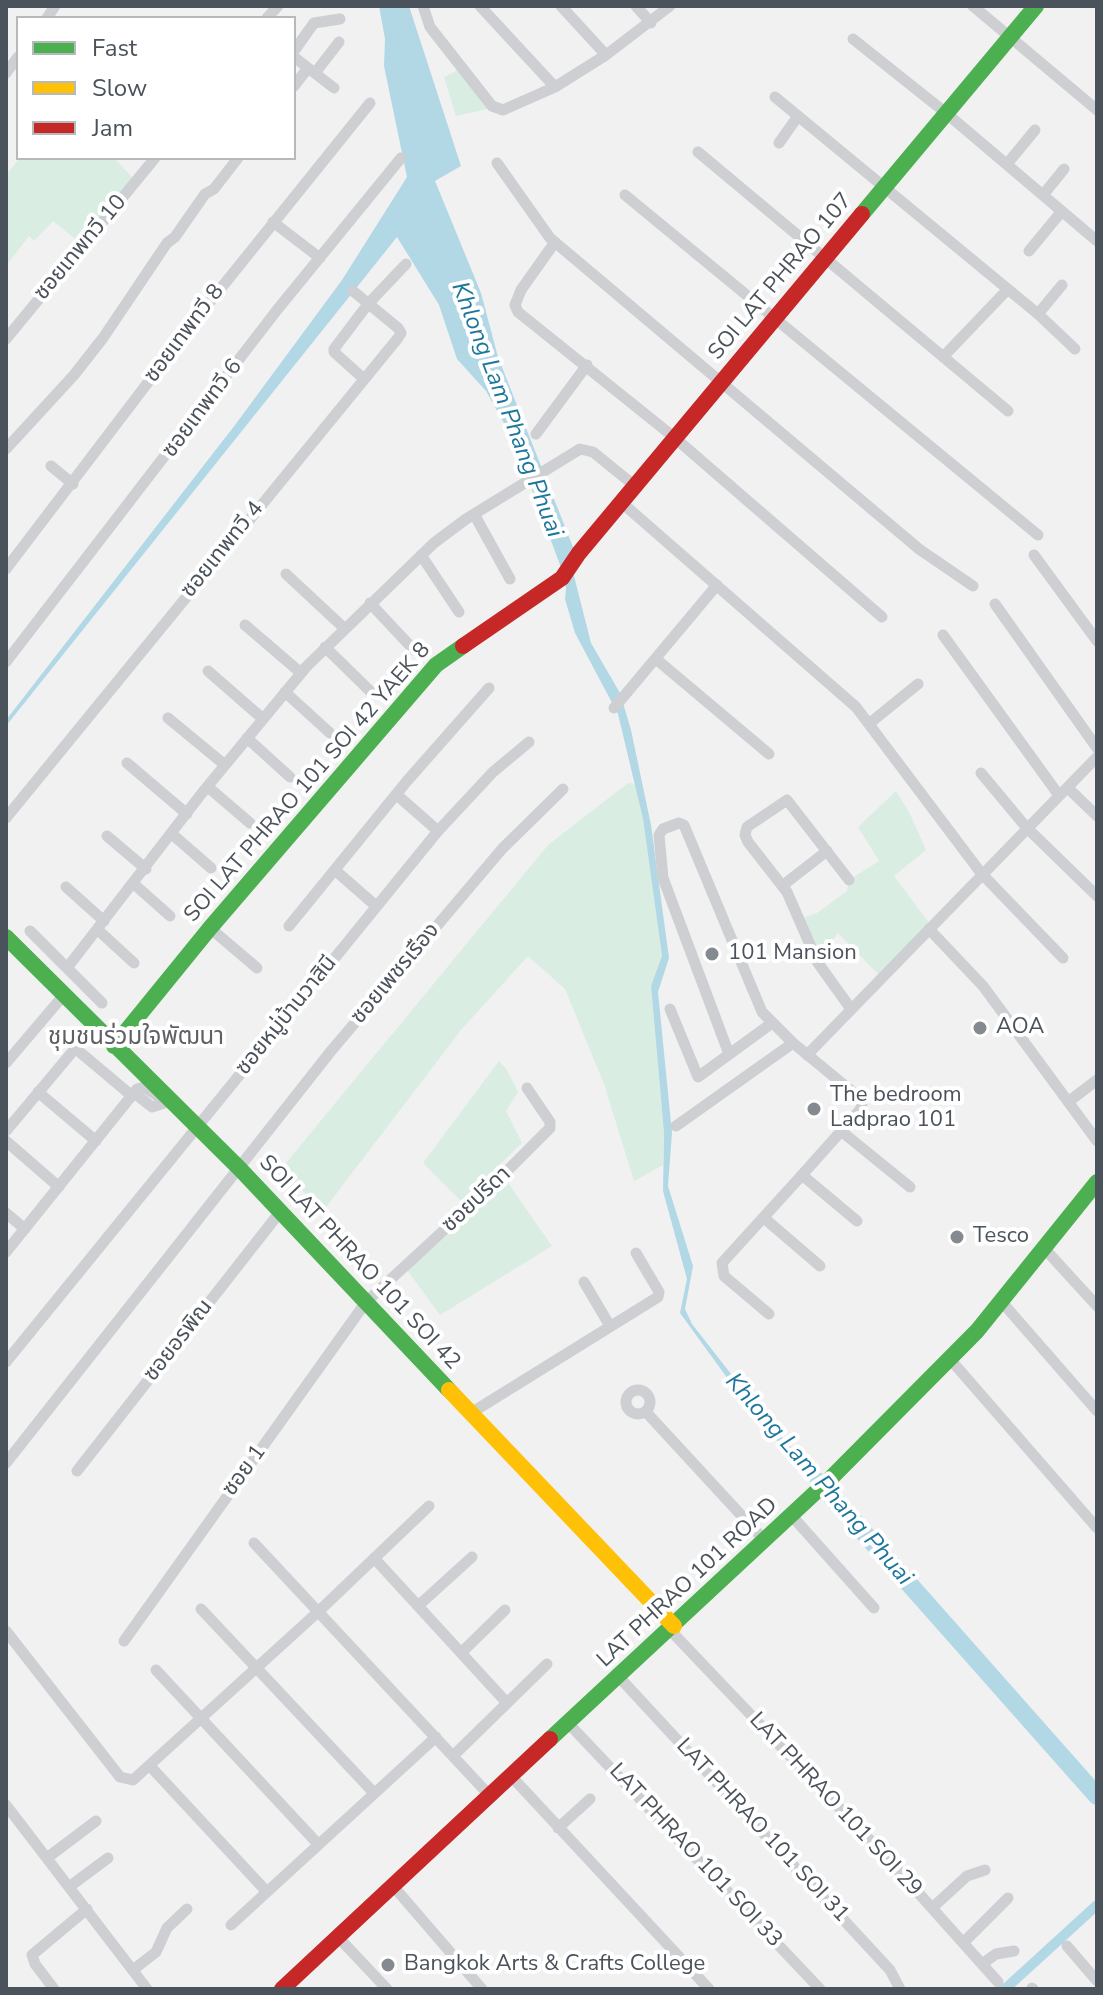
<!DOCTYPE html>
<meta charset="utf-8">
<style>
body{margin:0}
#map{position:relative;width:1103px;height:1995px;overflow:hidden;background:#f1f1f1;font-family:"Nunito Sans",sans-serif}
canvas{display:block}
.frame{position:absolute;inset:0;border:8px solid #4a525b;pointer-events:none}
.legend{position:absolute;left:16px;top:16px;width:280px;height:144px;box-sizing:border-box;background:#fff;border:2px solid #b7babd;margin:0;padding:10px 14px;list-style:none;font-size:24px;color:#4a525b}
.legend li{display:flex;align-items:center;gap:16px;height:40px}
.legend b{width:40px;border:2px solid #b7babd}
</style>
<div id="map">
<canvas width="1103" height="1995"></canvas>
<div class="frame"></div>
<ul class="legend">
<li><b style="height:10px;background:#4caf50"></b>Fast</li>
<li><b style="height:10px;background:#ffc107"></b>Slow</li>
<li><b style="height:10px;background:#c62828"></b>Jam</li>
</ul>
</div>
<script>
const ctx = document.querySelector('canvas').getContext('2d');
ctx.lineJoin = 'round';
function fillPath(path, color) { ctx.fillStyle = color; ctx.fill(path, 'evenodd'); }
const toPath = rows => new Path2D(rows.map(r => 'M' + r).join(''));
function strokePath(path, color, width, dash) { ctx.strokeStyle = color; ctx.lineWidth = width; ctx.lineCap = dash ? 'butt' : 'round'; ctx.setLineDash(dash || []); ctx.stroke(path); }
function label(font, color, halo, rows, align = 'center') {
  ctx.font = font + ' "Nunito Sans","Noto Sans Thai",sans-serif'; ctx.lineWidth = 8; ctx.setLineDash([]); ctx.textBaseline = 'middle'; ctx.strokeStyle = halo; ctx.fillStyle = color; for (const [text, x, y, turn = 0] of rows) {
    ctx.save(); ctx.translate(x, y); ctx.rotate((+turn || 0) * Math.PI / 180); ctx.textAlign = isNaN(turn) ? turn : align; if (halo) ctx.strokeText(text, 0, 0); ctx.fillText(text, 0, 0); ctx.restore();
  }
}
fillPath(toPath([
 [458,70,487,109,456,116,444,77],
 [20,158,114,158,133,178,79,242,53,221,34,241,29,236,6,266,6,175],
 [628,783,635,784,643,819,662,956,651,987,664,1133,663,1165,634,1181,604,1084,565,989,528,956,461,1030,323,1211,281,1169,548,845],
 [896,791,910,814,926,850,894,876,930,924,879,975,838,933,821,956,802,918,817,913,847,891,849,880,879,861,858,827],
 [499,1061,507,1070,518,1092,506,1111,522,1143,497,1167,552,1246,440,1315,407,1270,473,1213,423,1163]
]), '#d9ede2');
fillPath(toPath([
 [379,6,409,6,461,166,435,181,481,293,498,357,573,547,573,572,591,643,620,693,631,730,651,825,669,958,658,992,672,1133,668,1186,693,1266,685,1309,692,1324,770,1424,812,1471,809,1474,760,1423,680,1313,687,1279,663,1191,664,1133,651,986,662,956,643,819,618,714,575,633,565,599,566,588,560,565,514,441,486,391,457,359,439,305,397,237,6,726,6,720,235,425,342,280,407,177,384,66,385,39]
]), '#b2d8e6');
strokePath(toPath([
 [802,1463,819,1482],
 [1005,1989,1097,1905]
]), '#b2d8e6', 10);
strokePath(toPath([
 [819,1482,1097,1796]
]), '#b2d8e6', 18);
strokePath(toPath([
 [423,6,430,27,492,106,503,110,555,87,606,55,670,6],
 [480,6,555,87],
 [561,6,606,55],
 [636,6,651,23],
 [973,6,1097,110],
 [47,18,55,6],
 [267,18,278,6],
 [853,39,946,113,1097,241],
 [294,51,314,23,340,19],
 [294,57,334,88],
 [6,73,18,57],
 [315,73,339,42],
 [294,86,308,68],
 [775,97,1038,314,1075,349],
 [779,143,798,116],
 [698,152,1008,411],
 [497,163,550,238,919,549,973,586],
 [1007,164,1035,130],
 [625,195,1038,535],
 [1043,195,1064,169],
 [273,222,320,258],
 [555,242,521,290,515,305,518,312,675,438,882,617],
 [1029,251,1062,211],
 [1038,314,1062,285],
 [6,339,155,158],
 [943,357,1008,289],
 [364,379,334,352,334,349,368,304,406,264],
 [536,434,587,365],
 [6,449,74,375,103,338,167,243,175,237,205,194,214,189,238,158],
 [51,466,73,484],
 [621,502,856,707,981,873,1063,958],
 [474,514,510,579],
 [421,555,459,612],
 [1034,555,1097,641],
 [6,569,197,318,370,103],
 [286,574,344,628],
 [370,603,414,650],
 [995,604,1097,748],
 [245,625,301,673],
 [943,635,1058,794],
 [325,647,370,691],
 [656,659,769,754],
 [6,662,277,310,401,158],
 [208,671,263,719],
 [285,692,330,733],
 [614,708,717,585],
 [168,718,225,765],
 [870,723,918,684],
 [247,738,290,777],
 [127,763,187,814],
 [981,773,1026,827,1097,896],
 [208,787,250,823],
 [1068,788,1097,816],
 [397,795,438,831],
 [6,818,398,338,401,333,398,328,353,291],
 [172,834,211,868],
 [107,836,146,869],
 [336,871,376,906],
 [849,880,787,800,747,827,745,835,748,842,787,892,818,963,851,1009],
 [134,884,170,916],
 [782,886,827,851],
 [66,887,104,921],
 [289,926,407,781,489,688],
 [210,928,257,968],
 [929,929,983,986,1097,1141],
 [98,930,134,963],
 [30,931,102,1003],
 [67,968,202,793,307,666,434,543,466,519,580,449,593,452,635,486],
 [670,1009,698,1077,772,1023],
 [75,1048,132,1096],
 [729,1054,663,878,659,835,663,829,679,823,684,825,762,1012,793,1043,860,1098,862,1104,860,1110,802,1175,722,1263,724,1276,769,1314],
 [807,1055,1097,757],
 [6,1063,63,996],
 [38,1092,96,1141],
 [134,1093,152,1107,164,1103,167,1097],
 [1068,1102,1097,1080],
 [676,1126,793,1043],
 [6,1131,94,1026],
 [841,1131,910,1187],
 [6,1141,59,1187],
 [802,1175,857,1221],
 [6,1213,25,1229],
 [764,1218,820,1266],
 [1044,1248,1097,1306],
 [6,1252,137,1089,144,1087,156,1095,161,1091],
 [584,1282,610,1326],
 [1001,1301,1097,1411],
 [950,1359,1097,1528],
 [6,1362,438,831,493,772,529,742],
 '626 1402a12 12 0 1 1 24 0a12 12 0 1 1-24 0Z',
 [646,1412,765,1541],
 [471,1413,658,1297,659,1292,636,1253],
 [6,1463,331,1051,502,849,563,789],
 [77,1471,280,1212],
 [792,1516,874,1608],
 [254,1543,491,1797],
 [374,1558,507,1703],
 [418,1606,472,1557],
 [201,1609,374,1793],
 [670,1630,889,1860,998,1982],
 [6,1631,120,1777,133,1780,319,1611,429,1506],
 [124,1641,366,1302,493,1185,550,1128,550,1122,527,1088],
 [461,1653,505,1610],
 [156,1670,318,1844],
 [619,1677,890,1970,900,1989],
 [569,1724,820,1989],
 [453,1756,547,1664],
 [150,1766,267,1892],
 [512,1777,709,1989],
 [6,1805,147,1989],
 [558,1828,590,1799],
 [47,1858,96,1821],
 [69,1887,108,1858],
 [394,1887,482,1989],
 [932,1908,967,1876,985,1870],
 [231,1925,436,1737],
 [339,1938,387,1989],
 [963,1943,1008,1898],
 [1067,1946,1097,1981],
 [982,1964,996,1954,1014,1951],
 [133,1970,156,1952,167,1928,187,1909],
 [1032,1988,1033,1989],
 [54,1989,35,1964,32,1955,87,1909]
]), '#cdcfd2', 11);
strokePath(toPath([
 [862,214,1036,6],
 [6,937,240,1169,449,1390],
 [114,1046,210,928,436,665,463,646],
 [550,1739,832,1477,977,1331,1097,1182]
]), '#4caf50', 16);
strokePath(toPath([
 [449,1390,674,1626]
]), '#ffc107', 16);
strokePath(toPath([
 [463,646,562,578,579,553,862,214],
 [282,1989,550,1739]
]), '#c62828', 16);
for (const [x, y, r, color] of [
 [712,954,8,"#848a90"],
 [980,1028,8,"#848a90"],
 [814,1109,8,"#848a90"],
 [957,1237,8,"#848a90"],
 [388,1965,8,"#848a90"]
]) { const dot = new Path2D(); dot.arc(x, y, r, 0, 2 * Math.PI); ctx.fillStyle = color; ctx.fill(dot); strokePath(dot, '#fff', 3); }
label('22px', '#4a525b', '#fff', [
 ["ซอยเทพทวี 10",81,248,-50],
 ["SOI LAT PHRAO 107",781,277,-50],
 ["ซอยเทพทวี 8",185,334,-53],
 ["ซอยเทพทวี 6",203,409,-53],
 ["ซอยเทพทวี 4",223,550,-51],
 ["SOI LAT PHRAO 101 SOI 42 YAEK 8",308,783,-49],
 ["ซอยเพชรเรือง",396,974,-50],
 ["ซอยหมู่บ้านวาสินี",287,1016,-51],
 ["ซอยปรีดา",477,1200,-43],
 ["SOI LAT PHRAO 101 SOI 42",359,1263,47],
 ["ซอยอรพิณ",179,1341,-52],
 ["ซอย 1",245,1471,-54],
 ["LAT PHRAO 101 ROAD",688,1583,-43],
 ["LAT PHRAO 101 SOI 29",835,1805,47],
 ["LAT PHRAO 101 SOI 31",762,1831,47],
 ["LAT PHRAO 101 SOI 33",695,1856,47]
]);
label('22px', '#4a525b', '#fff', [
 ["101 Mansion",728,954],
 ["AOA",996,1028],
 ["The bedroom",830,1096],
 ["Ladprao 101",830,1121],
 ["Tesco",973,1237],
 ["Bangkok Arts & Crafts College",404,1965]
], 'left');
label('italic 24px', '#1e779b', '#fff', [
 ["Khlong Lam Phang Phuai",506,410,69],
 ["Khlong Lam Phang Phuai",818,1480,49]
]);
label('24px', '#5e6064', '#fff', [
 ["ชุมชนร่วมใจพัฒนา",136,1038]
]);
</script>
